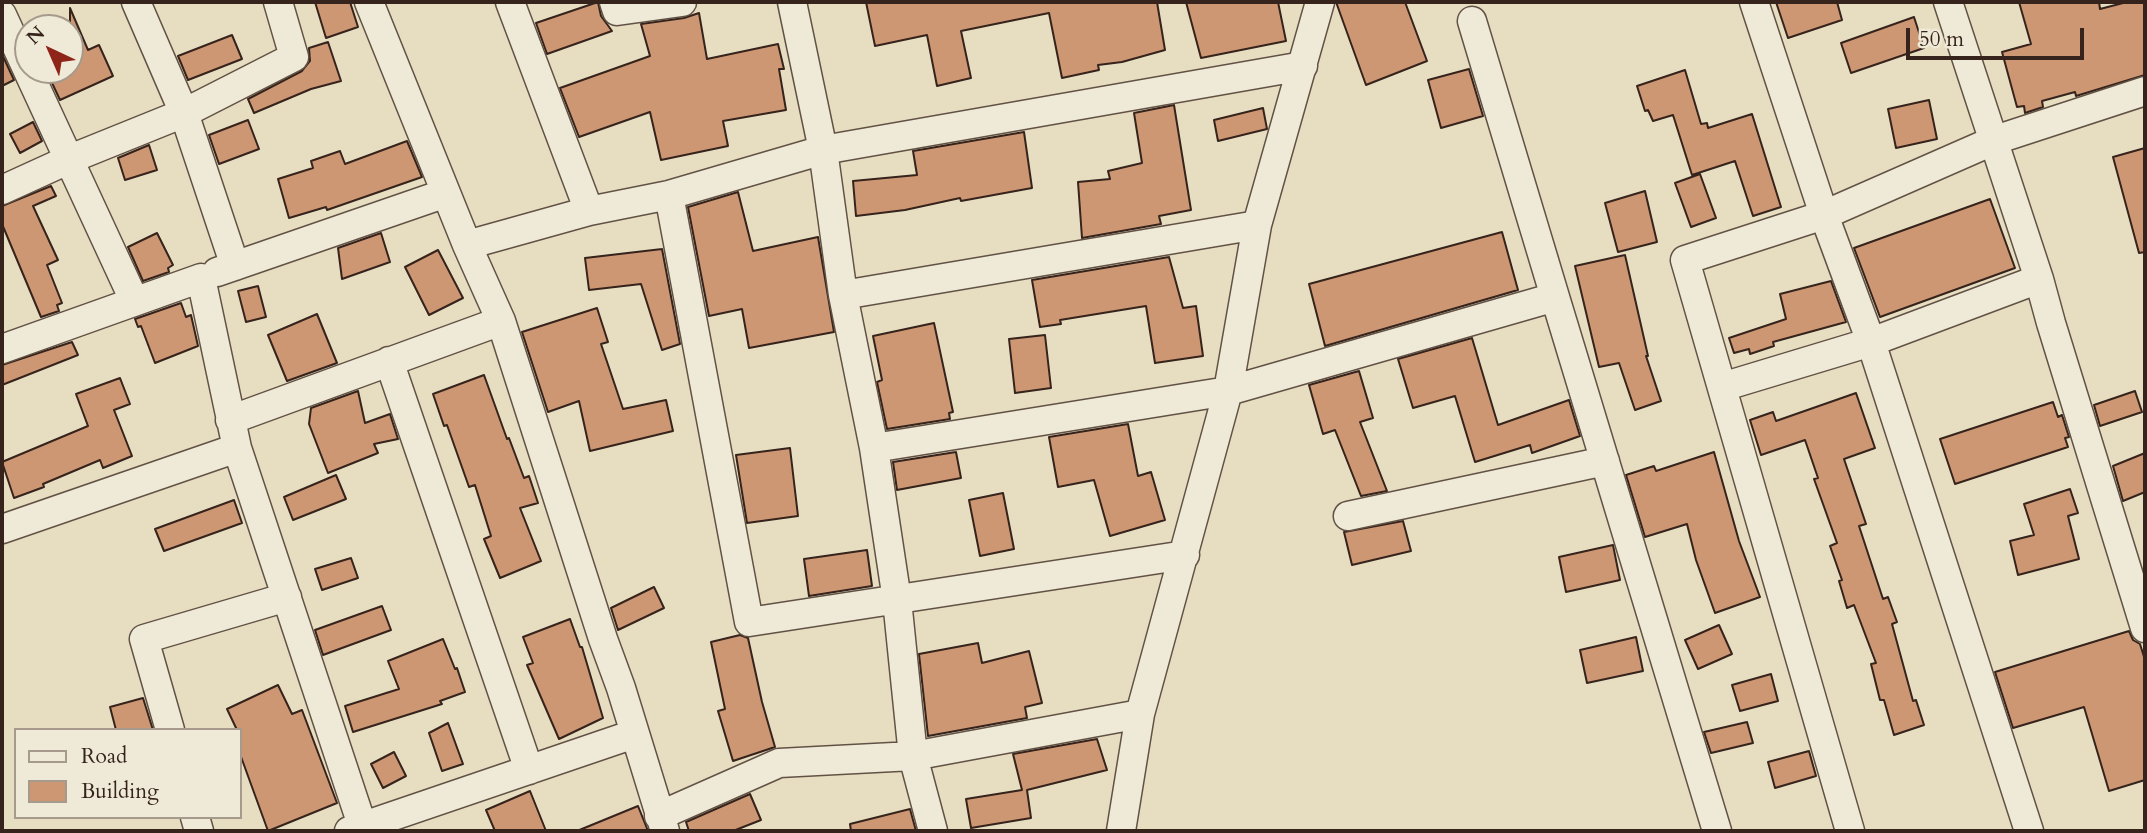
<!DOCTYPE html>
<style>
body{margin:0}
#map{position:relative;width:2147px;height:833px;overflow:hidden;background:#e7dec2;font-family:Cardo,serif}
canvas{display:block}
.frame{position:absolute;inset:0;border:4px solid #36231b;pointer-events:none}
.legend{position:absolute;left:14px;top:728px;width:228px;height:91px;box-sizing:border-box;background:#efead7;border:2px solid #a59a8c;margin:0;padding:9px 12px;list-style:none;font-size:21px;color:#36231b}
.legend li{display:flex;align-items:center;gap:14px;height:35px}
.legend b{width:35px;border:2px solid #a59a8c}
.north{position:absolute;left:14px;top:14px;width:70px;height:70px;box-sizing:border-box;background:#efead7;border:2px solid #a59a8c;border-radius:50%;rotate:316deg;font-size:19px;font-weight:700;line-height:28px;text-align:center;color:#36231b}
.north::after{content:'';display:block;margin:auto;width:24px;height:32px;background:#8f2418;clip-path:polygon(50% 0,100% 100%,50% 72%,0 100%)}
.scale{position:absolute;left:1906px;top:28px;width:178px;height:32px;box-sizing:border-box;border:4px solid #36231b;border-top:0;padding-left:9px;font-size:21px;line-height:24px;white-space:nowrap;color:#36231b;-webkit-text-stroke:5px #efead7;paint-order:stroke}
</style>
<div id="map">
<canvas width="2147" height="833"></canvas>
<div class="frame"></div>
<ul class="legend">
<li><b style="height:9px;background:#efead7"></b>Road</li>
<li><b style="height:19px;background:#cd9774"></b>Building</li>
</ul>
<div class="north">N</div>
<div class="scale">50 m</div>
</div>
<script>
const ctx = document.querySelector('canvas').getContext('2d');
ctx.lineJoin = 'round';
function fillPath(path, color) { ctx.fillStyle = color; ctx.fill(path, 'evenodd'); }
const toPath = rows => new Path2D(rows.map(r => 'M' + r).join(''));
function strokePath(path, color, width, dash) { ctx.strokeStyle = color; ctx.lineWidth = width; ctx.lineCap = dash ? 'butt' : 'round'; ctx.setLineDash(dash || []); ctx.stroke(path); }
const building = toPath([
 [315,2,350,2,358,27,326,38,315,2],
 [598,2,601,16,612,31,547,54,536,23,598,2],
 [866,2,1157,2,1165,50,1122,62,1098,65,1099,70,1062,78,1049,13,961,31,971,78,937,86,927,35,875,46,866,2],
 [1186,2,1278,2,1286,41,1201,58,1186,2],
 [1336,2,1405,2,1427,61,1366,85,1336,2],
 [1776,2,1837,2,1842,20,1788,38,1776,2],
 [2019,2,2099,2,2100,9,2127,2,2145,2,2145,75,2076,96,2075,92,2042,101,2043,107,2025,113,2024,106,2017,107,2002,52,2031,44,2019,2],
 [70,8,88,50,99,45,113,76,60,100,46,70,70,70,70,8],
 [699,13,707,59,778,44,784,69,779,69,786,110,723,121,728,146,661,160,650,112,579,137,560,88,650,56,641,24,684,18,699,13],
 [1914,17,1924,48,1851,73,1841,43,1914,17],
 [232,35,242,59,188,80,178,56,232,35],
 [328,42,341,81,311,89,254,113,248,99,302,71,310,61,309,48,328,42],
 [2,54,14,80,2,86,2,54],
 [1469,69,1483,116,1441,128,1428,80,1469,69],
 [1685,70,1701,124,1707,123,1708,128,1752,114,1781,207,1753,216,1735,161,1692,175,1673,115,1653,121,1648,110,1645,111,1637,86,1685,70],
 [1929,100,1937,139,1896,148,1888,109,1929,100],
 [1174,105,1191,210,1159,216,1161,224,1082,238,1078,182,1110,179,1108,171,1142,163,1134,113,1174,105],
 [1263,108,1267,129,1218,141,1214,120,1263,108],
 [248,120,259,149,219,164,209,135,248,120],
 [33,122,42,141,20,153,10,134,33,122],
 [1024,132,1032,188,961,201,960,198,905,210,856,216,853,181,917,175,913,151,1024,132],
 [407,141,422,177,327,210,326,207,289,218,278,179,313,168,311,161,340,151,345,164,407,141],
 [149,145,157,170,125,180,118,158,149,145],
 [2145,148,2145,252,2139,253,2113,157,2145,148],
 [1700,174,1716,218,1691,227,1675,183,1700,174],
 [51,186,56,196,33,206,58,260,47,265,62,303,57,305,59,311,41,317,2,224,2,206,51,186],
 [1645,191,1657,242,1618,252,1605,203,1645,191],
 [738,192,753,251,818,237,834,332,749,348,742,309,709,316,688,207,738,192],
 [1990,199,2015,268,1880,317,1854,248,1990,199],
 [1502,232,1518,290,1325,346,1309,284,1502,232],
 [157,233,173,265,168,268,169,272,143,281,128,247,157,233],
 [381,233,390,262,342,279,338,248,381,233],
 [662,249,680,344,662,350,641,284,589,290,585,258,662,249],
 [438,250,463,298,429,315,405,267,438,250],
 [1625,255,1648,356,1646,356,1661,401,1635,410,1619,363,1599,367,1575,266,1625,255],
 [1169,257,1183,308,1196,306,1203,356,1155,363,1146,306,1060,320,1061,324,1040,327,1032,280,1169,257],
 [1831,281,1846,322,1773,342,1774,346,1750,354,1749,349,1734,353,1729,338,1786,319,1780,294,1831,281],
 [258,286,266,317,246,322,238,291,258,286],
 [181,303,186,317,191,315,198,346,155,363,141,326,138,327,135,319,181,303],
 [597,308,608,342,601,344,623,409,666,400,673,431,590,451,579,401,548,412,522,332,597,308],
 [317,314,337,363,287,381,268,335,317,314],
 [934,323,953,412,949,413,950,419,887,429,877,382,882,380,873,336,934,323],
 [1045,335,1051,388,1015,393,1009,339,1045,335],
 [1472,338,1498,425,1569,400,1580,436,1532,453,1530,445,1475,462,1455,396,1413,408,1398,359,1472,338],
 [72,342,78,355,2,385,2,365,72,342],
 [1359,371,1373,418,1360,422,1387,491,1361,496,1335,430,1323,434,1309,385,1359,371],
 [484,375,507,439,509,438,524,478,529,476,538,503,520,508,541,561,500,578,484,539,491,536,475,485,469,487,447,425,444,426,433,394,484,375],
 [120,378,130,404,114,410,132,456,103,468,100,460,43,484,44,487,14,498,2,462,88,426,76,394,120,378],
 [358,391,365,423,390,414,398,439,374,444,378,453,328,473,309,424,311,408,358,391],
 [2135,391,2142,412,2100,426,2094,405,2135,391],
 [1856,393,1875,448,1844,459,1866,524,1859,526,1883,599,1888,597,1897,622,1892,624,1913,701,1916,700,1924,725,1894,735,1884,700,1880,700,1871,664,1876,663,1854,605,1847,608,1839,581,1842,580,1830,546,1837,543,1814,479,1818,478,1805,440,1761,455,1750,420,1773,412,1776,421,1856,393],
 [2053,402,2058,417,2062,415,2069,437,2065,438,2068,447,1955,484,1940,439,2053,402],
 [1128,424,1138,476,1151,472,1165,520,1110,536,1094,480,1058,487,1049,437,1128,424],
 [790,448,798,516,747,523,736,455,790,448],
 [956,452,961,478,897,490,893,462,956,452],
 [1714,452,1739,541,1760,597,1715,613,1696,560,1687,524,1645,537,1626,475,1654,466,1656,471,1714,452],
 [2145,453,2145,492,2123,501,2113,466,2145,453],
 [336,475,346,499,293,520,284,497,336,475],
 [2070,489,2078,513,2068,516,2079,559,2018,575,2010,541,2034,535,2024,504,2070,489],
 [1003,493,1014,549,980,556,969,500,1003,493],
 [234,500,242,523,164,551,155,529,234,500],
 [1403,521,1411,551,1352,565,1344,532,1403,521],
 [1613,545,1620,580,1566,592,1559,557,1613,545],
 [867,550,872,586,809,596,804,559,867,550],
 [351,558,358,578,322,590,315,569,351,558],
 [654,587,664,608,618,630,611,608,654,587],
 [382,606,391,630,323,655,315,630,382,606],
 [570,619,580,647,582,647,603,718,559,739,527,665,533,663,523,637,570,619],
 [1719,625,1732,654,1698,669,1685,640,1719,625],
 [2129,631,2133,640,2140,644,2145,660,2145,780,2109,791,2084,707,2013,728,1995,672,2129,631],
 [740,635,748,638,762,702,775,747,733,761,718,711,725,709,711,642,740,635],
 [1636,637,1643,671,1587,683,1580,650,1636,637],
 [443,639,455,669,457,668,465,692,440,701,442,704,353,732,345,706,399,689,388,661,443,639],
 [978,643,982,663,1029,651,1042,703,1025,707,1027,718,928,736,919,654,978,643],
 [1771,674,1778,701,1740,711,1732,685,1771,674],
 [278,685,292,714,302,710,337,803,268,831,240,754,240,730,237,730,227,709,278,685],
 [143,698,153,730,116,730,110,707,143,698],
 [1747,722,1753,743,1711,753,1704,732,1747,722],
 [448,723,463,764,442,771,429,733,448,723],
 [1097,739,1107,770,1027,790,1031,818,971,828,966,799,1022,790,1013,754,1097,739],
 [1809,751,1816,776,1775,788,1768,762,1809,751],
 [394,752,406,776,383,788,371,764,394,752],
 [530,791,546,831,495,831,486,810,530,791],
 [750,794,761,820,733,831,689,831,686,822,750,794],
 [638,806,648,831,577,831,638,806],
 [910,809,916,831,851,831,850,824,910,809]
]);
fillPath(building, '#cd9774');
strokePath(building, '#36231b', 2);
const minor = toPath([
 [136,2,184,113,235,266],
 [369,2,467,245],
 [510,2,589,211],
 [614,2,617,11,682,2],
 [792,2,823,150,843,295,874,448,897,600,913,756,933,831],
 [1754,2,1824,215,1871,342,2029,831],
 [1948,2,2039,279,2051,323,2145,628],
 [2,15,134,300],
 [1472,21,1555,297],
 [2,190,70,159,184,113,294,57,278,2],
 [669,195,749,622,1185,555],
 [217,272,446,193],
 [843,295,1257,225],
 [501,321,603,639,621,688,665,831],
 [2,349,201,278,237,448,364,831],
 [389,361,529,770],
 [1722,387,1871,342,2039,279],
 [230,420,501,321,467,245,589,211,669,195,823,150,1303,66],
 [874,448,1228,391,1555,297,1717,831],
 [1348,516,1605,461],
 [2,529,237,448],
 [170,730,144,639,287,597],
 [659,816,779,763,913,756,1140,714],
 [195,817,199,831],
 [349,831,634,734],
 [1121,831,1140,714,1228,391,1257,225,1320,2],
 [1850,831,1685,260,1824,215,1995,140,2145,91]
]);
strokePath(minor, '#625245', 31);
strokePath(minor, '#efead7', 28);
</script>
